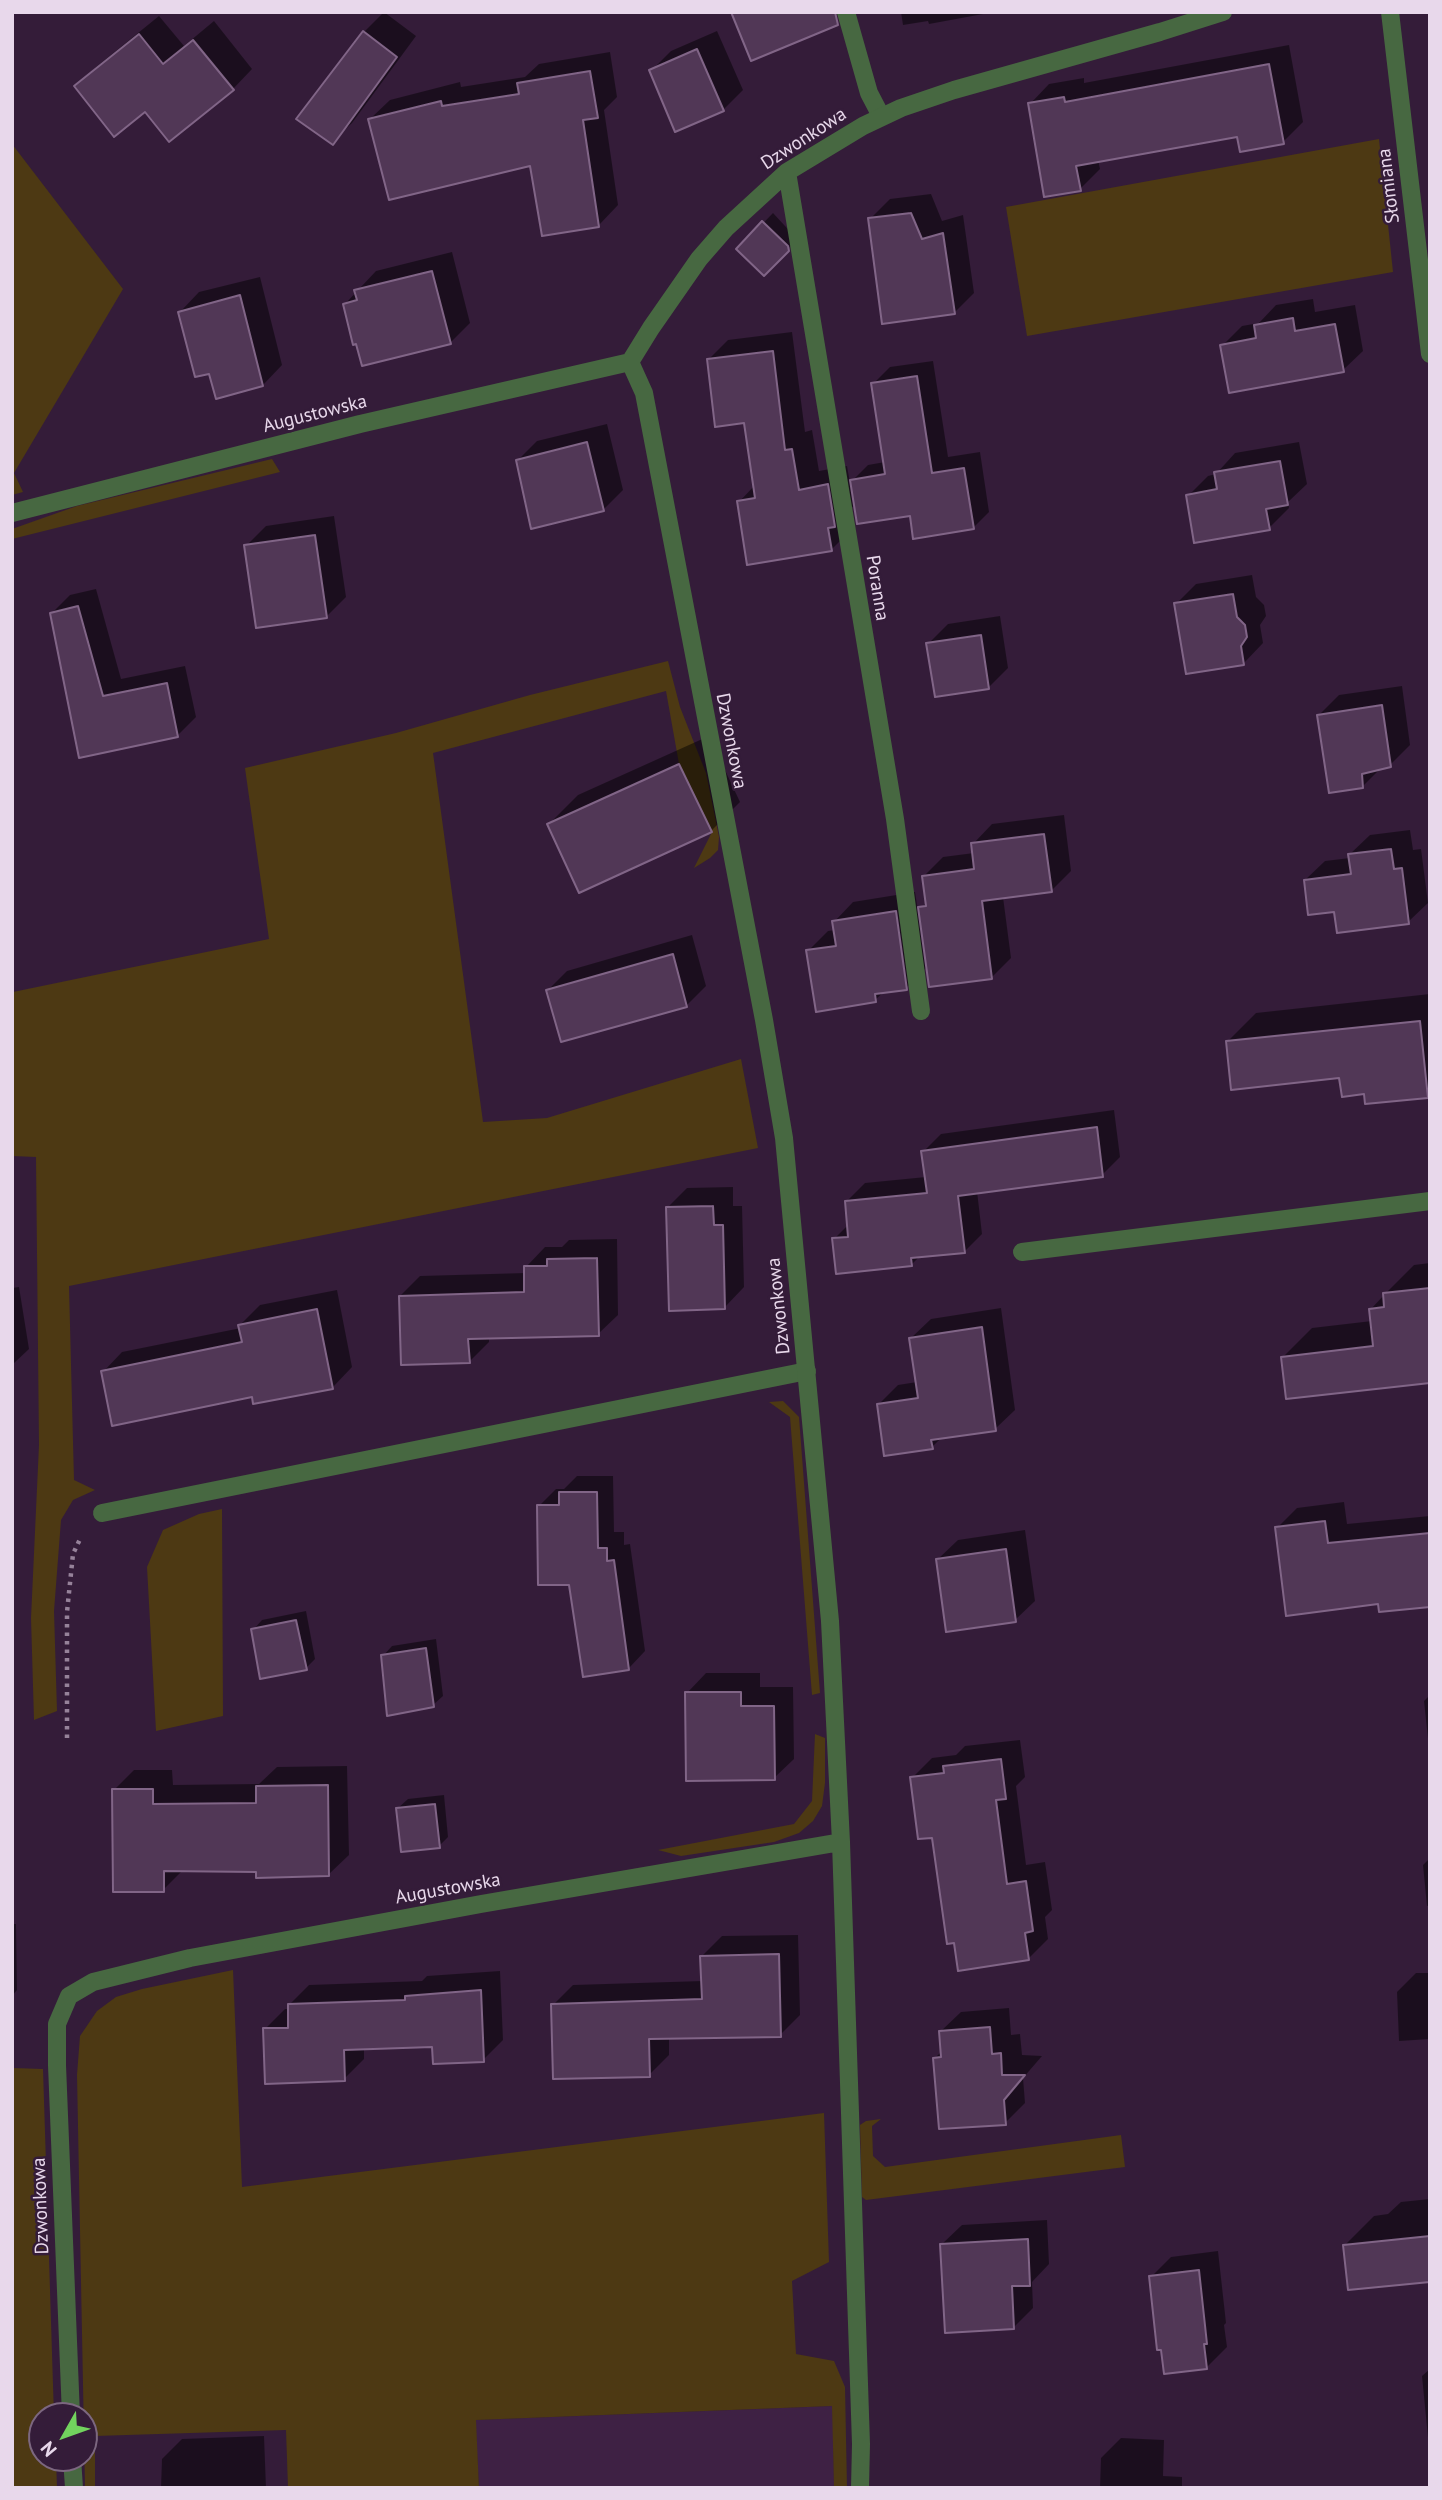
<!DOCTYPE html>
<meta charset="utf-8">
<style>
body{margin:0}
#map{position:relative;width:1442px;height:2500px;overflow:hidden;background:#341c39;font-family:"PT Sans",sans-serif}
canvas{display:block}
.frame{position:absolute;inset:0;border:14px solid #e8d8eb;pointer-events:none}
.north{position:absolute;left:28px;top:2402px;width:70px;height:70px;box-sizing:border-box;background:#341c39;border:2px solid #7c6780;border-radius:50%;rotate:230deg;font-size:19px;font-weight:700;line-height:28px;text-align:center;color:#e8d8eb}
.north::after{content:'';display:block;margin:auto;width:24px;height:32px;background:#72d25e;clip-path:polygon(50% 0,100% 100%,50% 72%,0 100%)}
</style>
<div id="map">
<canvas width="1442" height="2500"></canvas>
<div class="frame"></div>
<div class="north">N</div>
</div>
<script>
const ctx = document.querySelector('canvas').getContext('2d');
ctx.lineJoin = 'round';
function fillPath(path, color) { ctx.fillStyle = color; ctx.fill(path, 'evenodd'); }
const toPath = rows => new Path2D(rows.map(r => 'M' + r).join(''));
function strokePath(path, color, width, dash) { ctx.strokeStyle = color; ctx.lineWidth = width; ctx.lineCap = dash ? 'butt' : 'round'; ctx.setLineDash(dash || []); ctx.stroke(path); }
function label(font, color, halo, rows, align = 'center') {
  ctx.font = font + ' "PT Sans",sans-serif'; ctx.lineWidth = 5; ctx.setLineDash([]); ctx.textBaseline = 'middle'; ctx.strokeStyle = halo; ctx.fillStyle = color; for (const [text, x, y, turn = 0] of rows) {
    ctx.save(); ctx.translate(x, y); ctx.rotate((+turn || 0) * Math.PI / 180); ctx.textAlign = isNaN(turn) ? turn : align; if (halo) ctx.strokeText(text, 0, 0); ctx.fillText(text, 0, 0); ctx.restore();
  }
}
fillPath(toPath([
 [833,2406,834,2488,479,2488,475,2420]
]), '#3e2144');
fillPath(toPath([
 [1379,139,1393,272,1027,336,1006,207],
 [12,144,123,289,14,473,23,492,12,495],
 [272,459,280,472,12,539,12,529,77,506],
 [668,661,680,707,706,773,719,837,718,850,710,858,694,868,712,832,679,764,666,691,433,753,483,1122,547,1118,741,1059,758,1148,69,1286,74,1480,95,1490,73,1500,61,1520,54,1611,57,1711,34,1720,31,1618,39,1445,36,1157,12,1156,12,990,13,992,269,939,245,768,396,733,530,695],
 [783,1401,799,1417,820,1693,812,1695,790,1417,769,1402],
 [222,1509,223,1716,156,1731,147,1567,163,1530,199,1514],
 [815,1734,825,1738,825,1783,822,1806,813,1821,799,1833,774,1842,681,1856,658,1850,794,1824,812,1801],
 [233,1970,242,2187,824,2113,829,2262,792,2281,796,2354,834,2361,845,2387,847,2488,834,2488,832,2406,476,2420,479,2488,288,2488,286,2430,95,2436,95,2488,85,2488,77,2075,80,2036,97,2011,116,1997,142,1989],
 [12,2068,43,2069,54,2416,42,2416,42,2458,56,2458,57,2488,12,2488],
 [881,2119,872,2126,873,2156,885,2167,1121,2135,1125,2167,866,2200,862,2197,860,2125,866,2121]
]), '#4d3913');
fillPath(toPath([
 [384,12,416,36,352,123,332,142,364,32],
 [901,12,994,12,929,24,928,21,903,25],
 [159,16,184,46,214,21,252,69,233,89,145,110,76,86,96,67],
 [717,31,743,90,723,110,651,71,671,51],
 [1289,45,1303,122,1283,142,1239,135,1098,160,1100,169,1080,189,1030,104,1049,84,1084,78,1084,83],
 [610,52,617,97,604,110,618,205,599,225,532,164,370,119,390,100,460,82,461,87,525,77,539,64],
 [931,194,942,221,963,215,974,293,954,313,870,219,890,199],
 [773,213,797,239,764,274,738,249],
 [452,252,470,323,450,343,345,304,376,271],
 [260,277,282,365,263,385,180,312,199,292],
 [1313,299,1315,312,1355,305,1363,351,1343,370,1222,346,1242,326,1259,323,1276,305],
 [792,332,805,432,812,430,819,471,847,466,850,483,868,465,885,462,873,384,890,367,933,361,948,457,980,452,989,512,973,528,856,504,848,511,851,530,831,550,739,502,755,485,745,421,708,360,728,340],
 [607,424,623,490,603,510,517,461,537,441],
 [1299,442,1307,484,1288,502,1289,508,1269,528,1188,496,1208,476,1216,474,1235,453],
 [334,516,346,597,327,616,246,546,266,526],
 [1252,575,1256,597,1264,605,1266,616,1260,625,1263,643,1244,663,1176,604,1196,584],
 [96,589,121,679,185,666,196,717,177,736,80,756,51,614,70,595],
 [1000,616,1008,668,988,688,928,644,948,624],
 [1402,686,1410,745,1390,765,1382,767,1363,786,1319,715,1339,695],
 [709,736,740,802,711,831,549,824,578,795],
 [1064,815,1071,871,1051,891,1003,897,1011,958,991,978,928,966,906,988,885,991,875,1000,808,951,828,931,835,930,834,922,853,902,915,892,918,911,927,902,923,877,943,857,974,853,973,844,992,824],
 [1410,830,1413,850,1421,849,1428,903,1408,922,1336,910,1305,880,1325,861,1350,858,1350,854,1370,835],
 [692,935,706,986,687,1005,548,990,567,971],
 [1430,994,1430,1094,1427,1096,1366,1093,1341,1076,1227,1042,1256,1013],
 [1114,1110,1120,1157,1102,1175,977,1191,982,1234,964,1252,920,1256,911,1265,834,1239,849,1224,847,1201,865,1183,926,1177,923,1152,941,1134],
 [733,1187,733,1206,742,1206,744,1287,725,1307,667,1208,687,1188],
 [617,1239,618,1315,598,1334,489,1337,489,1342,469,1362,400,1296,420,1276,526,1273,526,1267,545,1247,562,1247,569,1240],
 [1430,1263,1430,1381,1283,1357,1312,1328,1372,1321,1370,1310,1385,1294,1414,1265],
 [19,1287,29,1349,12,1365,12,1288],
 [337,1290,352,1367,333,1387,254,1395,103,1372,122,1352,241,1328,240,1325,260,1305],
 [1001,1308,1015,1410,995,1429,942,1437,932,1447,878,1405,898,1385,917,1382,911,1338,931,1319],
 [577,1476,613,1476,614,1532,624,1532,624,1545,630,1544,645,1651,629,1668,539,1506,556,1489,564,1489],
 [1344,1502,1347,1524,1430,1516,1430,1605,1380,1602,1277,1528,1297,1508],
 [1025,1530,1035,1601,1015,1620,938,1559,958,1540],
 [306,1611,315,1659,306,1668,253,1630,262,1620],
 [436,1639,443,1696,433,1705,383,1656,392,1646],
 [706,1673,760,1673,760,1687,793,1687,794,1759,774,1778,687,1693],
 [1430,1695,1430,1757,1424,1701],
 [1020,1740,1025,1777,1016,1786,1026,1865,1045,1862,1052,1910,1045,1917,1048,1939,1028,1959,933,1836,912,1778,932,1758,956,1755,965,1746],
 [347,1766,349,1855,329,1874,258,1870,183,1870,163,1890,114,1790,134,1770,172,1770,173,1785,259,1784,277,1767],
 [444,1795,448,1837,439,1846,398,1808,408,1799],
 [1430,1858,1430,1905,1427,1906,1423,1865],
 [12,1924,16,1924,17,1990,12,1996],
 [798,1935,800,2015,780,2035,669,2037,669,2055,649,2075,553,2005,573,1985,703,1981,702,1956,722,1936],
 [500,1971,503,2040,483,2060,433,2045,364,2047,364,2059,344,2079,265,2029,285,2009,289,2009,289,2005,309,1985,422,1981,427,1976],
 [1416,1973,1430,1973,1430,2039,1399,2041,1397,1992],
 [1009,2008,1011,2035,1020,2034,1022,2055,1042,2056,1023,2078,1025,2103,1005,2123,935,2058,942,2051,941,2031,961,2012],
 [1430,2199,1430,2280,1345,2245,1374,2216,1388,2214,1401,2202],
 [1047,2220,1049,2264,1032,2282,1033,2308,1013,2328,942,2244,962,2225],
 [1218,2251,1226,2323,1224,2325,1227,2347,1207,2367,1151,2277,1171,2257],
 [1430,2369,1430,2458,1422,2376],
 [264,2436,266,2488,161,2488,162,2459,182,2439],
 [1121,2438,1164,2440,1163,2476,1182,2477,1182,2488,1100,2488,1101,2458]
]), '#0007');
const building = toPath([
 [731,12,835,12,838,25,751,61,731,12],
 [363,31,397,57,333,145,296,119,363,31],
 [139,34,163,64,193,40,234,90,169,142,145,112,114,137,74,86,139,34],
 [697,49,724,111,675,132,649,70,697,49],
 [1269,64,1284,144,1240,152,1237,137,1076,166,1081,191,1044,197,1028,103,1064,97,1065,102,1269,64],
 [590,71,598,118,583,120,599,227,542,236,530,166,389,200,368,119,441,101,442,106,519,94,517,83,590,71],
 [911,213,922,239,943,233,955,314,882,324,868,218,911,213],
 [762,221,788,246,789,251,764,276,736,249,762,221],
 [432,271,451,344,362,366,356,344,353,345,343,304,357,300,354,290,432,271],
 [240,295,263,386,216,399,209,374,195,377,178,312,240,295],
 [1293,318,1295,331,1335,324,1344,372,1229,393,1220,345,1256,338,1254,325,1293,318],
 [773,351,785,450,792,449,799,490,828,484,835,527,828,528,832,551,747,565,737,501,755,498,744,423,715,427,707,359,773,351],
 [917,376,932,473,964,468,974,529,913,539,910,516,857,524,850,480,885,474,871,383,917,376],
 [587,442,604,511,531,529,516,460,587,442],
 [1280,461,1288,505,1266,509,1270,530,1194,543,1186,495,1217,489,1214,472,1280,461],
 [315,535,327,618,256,628,244,545,315,535],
 [1233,594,1237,617,1245,625,1247,637,1241,646,1244,665,1186,674,1174,603,1233,594],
 [78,606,103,696,167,683,178,737,79,758,50,613,78,606],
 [981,635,989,689,935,697,926,643,981,635],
 [1382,705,1391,767,1362,774,1363,788,1329,793,1317,715,1382,705],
 [679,764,712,832,579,893,547,824,679,764],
 [1044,834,1052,892,982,901,992,979,929,987,918,907,926,906,922,876,974,869,971,843,1044,834],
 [1391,849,1394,869,1402,868,1409,924,1337,933,1334,912,1308,915,1304,880,1351,874,1348,854,1391,849],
 [896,911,907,990,875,994,876,1002,816,1012,806,950,836,946,832,921,896,911],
 [673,954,687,1007,561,1042,546,990,673,954],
 [1420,1021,1428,1098,1365,1104,1364,1094,1342,1097,1339,1078,1231,1090,1226,1041,1420,1021],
 [1097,1127,1103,1177,958,1196,965,1253,911,1258,912,1266,836,1274,832,1238,848,1237,845,1201,927,1193,921,1151,1097,1127],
 [713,1206,714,1225,723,1225,725,1309,669,1311,666,1207,713,1206],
 [597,1258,599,1336,468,1339,470,1363,401,1365,399,1296,524,1292,524,1266,547,1266,547,1259,597,1258],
 [1430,1288,1430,1383,1286,1399,1281,1357,1373,1346,1369,1309,1384,1307,1383,1293,1430,1288],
 [317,1309,333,1389,253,1404,252,1397,112,1426,101,1371,242,1342,238,1325,317,1309],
 [982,1327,996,1431,931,1440,933,1449,884,1456,877,1404,918,1398,909,1338,982,1327],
 [559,1492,597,1492,598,1548,607,1548,607,1561,614,1560,629,1670,583,1677,569,1585,538,1585,537,1505,559,1505,559,1492],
 [1325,1521,1328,1543,1430,1533,1430,1607,1379,1612,1378,1604,1286,1616,1275,1527,1325,1521],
 [1006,1549,1016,1622,946,1632,936,1559,1006,1549],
 [296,1620,307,1670,260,1679,251,1629,296,1620],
 [426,1648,434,1707,387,1716,381,1655,426,1648],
 [685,1692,741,1692,741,1706,774,1706,775,1780,686,1781,685,1692],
 [1001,1759,1006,1799,996,1800,1007,1884,1026,1881,1033,1931,1025,1933,1029,1960,958,1971,954,1943,947,1944,932,1838,918,1839,910,1777,944,1773,943,1766,1001,1759],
 [328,1785,329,1876,256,1878,256,1872,164,1871,164,1892,113,1892,112,1789,153,1789,153,1804,256,1803,256,1786,328,1785],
 [435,1804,440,1848,401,1852,396,1808,435,1804],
 [779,1954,781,2037,649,2039,650,2077,553,2079,551,2004,702,1999,700,1956,779,1954],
 [481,1990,484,2062,433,2064,432,2047,344,2050,345,2081,265,2084,263,2028,288,2028,288,2004,405,2000,405,1996,481,1990],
 [990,2027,992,2054,1001,2053,1002,2075,1025,2075,1004,2100,1006,2125,939,2129,933,2058,941,2057,939,2031,990,2027],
 [1430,2236,1430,2282,1348,2290,1343,2245,1430,2236],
 [1028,2239,1030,2286,1012,2286,1014,2329,945,2333,940,2244,1028,2239],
 [1199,2270,1207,2344,1204,2344,1207,2369,1164,2374,1161,2350,1157,2350,1149,2276,1199,2270]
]);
fillPath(building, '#513756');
strokePath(building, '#816587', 2);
strokePath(toPath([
 [67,1738,67,1612,73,1554,81,1537]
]), '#96829a', 4.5, [3.5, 5]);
strokePath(toPath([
 [846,12,869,93,881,116],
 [1022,1252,1430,1201],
 [102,1513,807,1371]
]), '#476841', 18);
strokePath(toPath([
 [1390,12,1430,354],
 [787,172,895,819,921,1011],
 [12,513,360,424,630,362],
 [71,2416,57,2065,57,2024,69,1996,93,1982,190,1958,481,1904,841,1842],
 [72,2458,74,2488],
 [860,2488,861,2444,841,1842,830,1621,784,1138,764,1020,644,393,630,362,651,328,699,259,726,228,787,172,863,126,901,108,954,90,1160,32,1223,12]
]), '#476841', 18);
label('19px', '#e8d8eb', '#341c39', [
 ["Dzwonkowa",804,139,-33],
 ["Słomiana",1389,186,-97],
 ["Augustowska",315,414,-14],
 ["Poranna",877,588,81],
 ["Dzwonkowa",731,741,79],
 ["Dzwonkowa",779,1306,-96],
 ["Augustowska",448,1889,-10],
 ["Dzwonkowa",41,2206,-92]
]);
</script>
